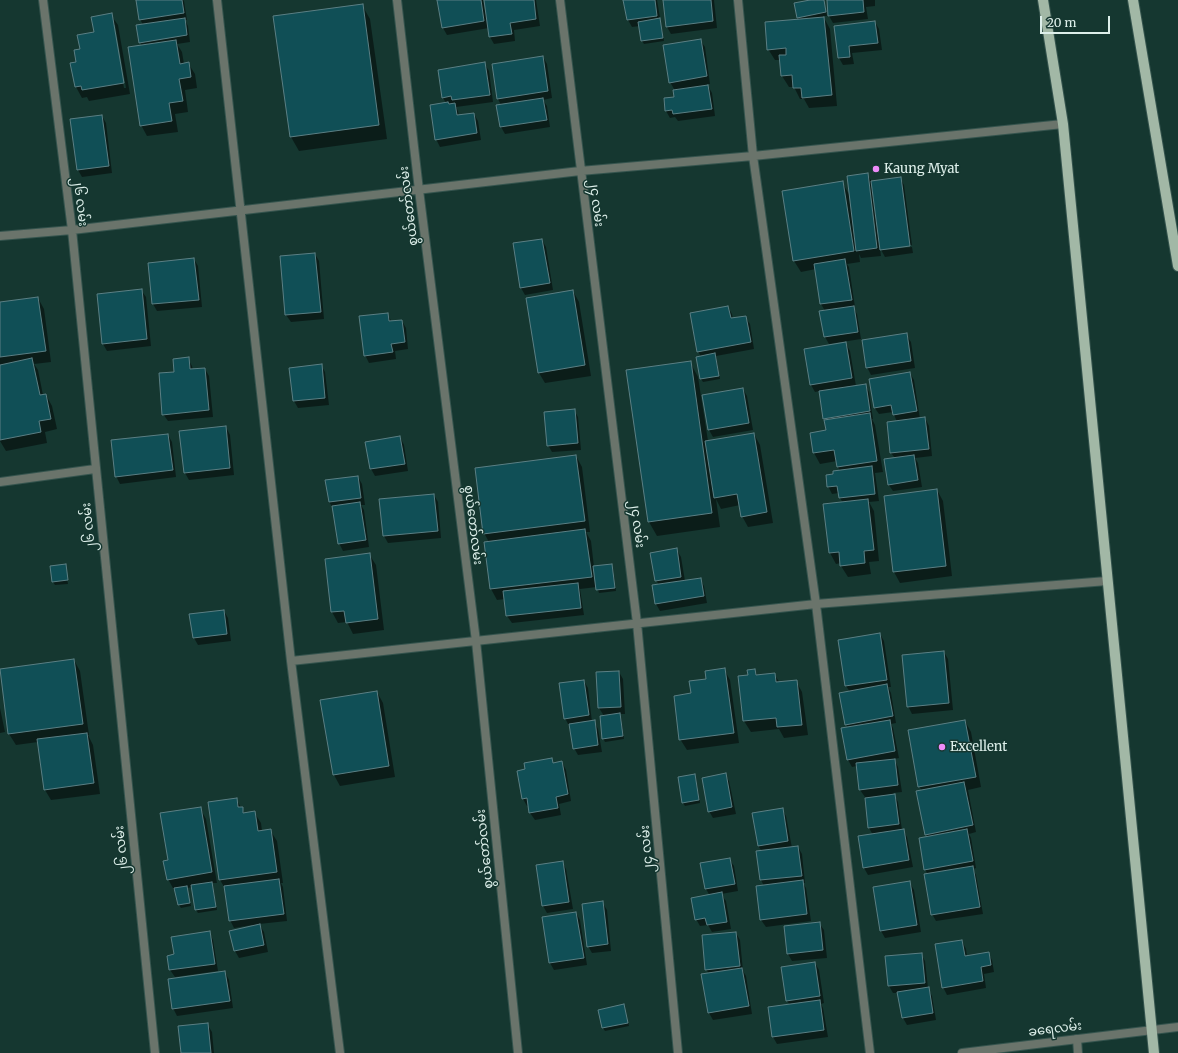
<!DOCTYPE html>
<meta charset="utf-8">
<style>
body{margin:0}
#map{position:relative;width:1178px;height:1053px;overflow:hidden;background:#153730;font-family:Merriweather,serif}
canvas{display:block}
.scale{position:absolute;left:1040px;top:16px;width:70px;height:18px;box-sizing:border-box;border:2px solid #ddefea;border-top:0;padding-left:5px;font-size:12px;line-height:14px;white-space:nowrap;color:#ddefea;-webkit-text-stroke:3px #153730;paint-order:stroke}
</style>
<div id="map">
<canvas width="1178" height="1053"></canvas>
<div class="scale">20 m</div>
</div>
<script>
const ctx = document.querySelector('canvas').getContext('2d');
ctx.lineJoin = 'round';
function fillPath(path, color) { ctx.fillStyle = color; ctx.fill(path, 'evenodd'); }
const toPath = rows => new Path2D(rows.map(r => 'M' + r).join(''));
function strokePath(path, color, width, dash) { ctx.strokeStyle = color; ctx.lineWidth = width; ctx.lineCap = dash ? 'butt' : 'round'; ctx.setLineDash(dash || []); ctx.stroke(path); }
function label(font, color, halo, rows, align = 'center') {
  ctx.font = font + ' Merriweather,"Noto Sans Myanmar",serif'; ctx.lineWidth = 3; ctx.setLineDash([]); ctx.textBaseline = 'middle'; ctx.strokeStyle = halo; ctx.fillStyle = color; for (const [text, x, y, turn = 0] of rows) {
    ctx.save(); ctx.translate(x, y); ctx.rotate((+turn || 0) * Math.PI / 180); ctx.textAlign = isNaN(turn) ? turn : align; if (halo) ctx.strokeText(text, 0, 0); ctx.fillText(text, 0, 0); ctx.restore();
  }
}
fillPath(toPath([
 [142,0,183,0,184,1,187,20,185,20,188,26,190,42,177,44,182,52,184,64,188,63,195,74,197,88,185,90,188,112,175,114,178,132,147,136,141,125,142,46,140,42,143,25,140,19],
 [438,0,483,0,485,11,487,11,485,0,536,0,540,26,514,30,515,41,494,44,490,37,489,28,447,35,443,28],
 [624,0,657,0,664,41,644,44,642,41,640,26,632,27,628,20],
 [664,0,714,0,717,28,671,34,667,27],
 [810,0,824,0,827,16,823,16,830,29,837,106,809,108,804,99,800,99,794,87,789,87,782,76,781,60,775,60,768,49,800,20,798,18],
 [828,0,875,0,875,6,866,7,868,19,833,23,829,16],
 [362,5,370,19,387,139,299,151,291,137],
 [111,15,118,25,130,94,89,101,87,97,82,98,76,87,71,64,78,62,81,50],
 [113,25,115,25,126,88,124,88],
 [875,22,879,29,882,50,852,53,854,64,843,65,839,58,835,27],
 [700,40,705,47,710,84,707,84,712,93,715,116,678,121,675,117,670,118,666,111,675,98,674,89,670,82],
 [543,57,547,64,552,98,543,100,547,106,550,127,505,134,501,127,498,106,501,105,498,99,493,64],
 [484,63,489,71,493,102,456,107,458,111,459,116,474,114,478,121,481,140,440,147,436,139,446,103,443,98],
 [102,116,106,123,112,173,82,177,78,170,71,120],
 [867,174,872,182,900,178,904,185,912,245,882,248,882,250,912,247,913,253,885,257,880,248,881,256,861,258,859,254,860,262,847,264,849,267,855,307,853,307,857,314,861,339,829,344,825,337,825,311,821,304,816,269,801,272,794,261,842,182,850,196],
 [542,240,546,247,553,290,525,295,521,288],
 [315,254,319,261,324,319,291,322,286,315],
 [194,259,198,266,202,307,157,311,153,304,149,264],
 [141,290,146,297,151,346,107,351,103,344],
 [573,291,579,302,591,376,545,383,539,373],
 [38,298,44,309,51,362,34,364,38,370,43,395,46,395,52,406,57,429,45,432,47,443,6,451,0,441,0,303],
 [728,307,732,314,733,319,745,317,750,324,754,349,716,356,720,379,703,382,701,379,701,357,698,351],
 [387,314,392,322,402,321,406,328,408,349,395,351,396,359,369,363,365,355],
 [906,335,911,342,915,368,871,375,867,367],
 [846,344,850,351,856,386,865,385,869,392,873,419,872,419,875,425,883,472,875,473,879,501,869,502,874,511,879,561,869,562,871,574,848,577,841,566,841,563,836,564,830,553,824,505,843,503,840,498,839,493,832,494,828,486,834,475,840,471,838,467,837,461,820,464,814,453,811,434,827,431,820,391,815,392,811,385,805,350],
 [188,359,192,366,193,370,205,369,209,376,213,417,168,421,163,414,175,373],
 [690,362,698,377,708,441,754,434,760,445,773,523,748,527,742,516,740,505,721,509,716,499,720,527,657,536,649,522],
 [321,365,325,372,329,405,298,408,294,401,290,368],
 [910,373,914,380,920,419,925,418,929,426,932,456,915,458,918,463,922,487,893,491,888,484,895,458,891,453,888,423,897,422,893,412,879,414,874,407],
 [743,389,747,396,753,430,713,437,709,430],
 [574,410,578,417,581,450,552,452,548,445],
 [226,427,230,435,234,475,189,480,185,473],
 [168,435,172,442,176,477,120,484,116,476],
 [400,437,404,445,408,471,375,476,371,469],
 [576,456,582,467,590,532,586,532,591,541,594,567,611,565,613,568,616,591,599,593,597,587,580,589,584,615,512,623,507,616,505,599,497,600,491,589,489,542,484,533],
 [358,477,362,484,365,505,361,505,364,510,369,547,343,551,339,543,334,509,329,502],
 [937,490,943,501,952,576,900,583,894,572],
 [434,495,438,502,441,538,388,543,384,536,380,500],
 [677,550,681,557,685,581,700,579,704,586,707,603,660,611,656,604,653,586,659,585,656,580],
 [369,554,376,565,384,630,353,634,347,622,338,623,332,612,326,560],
 [65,565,67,567,65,567,68,584,55,585,53,582,51,567],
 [224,611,228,618,231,641,198,645,194,638],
 [880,634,884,641,891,687,888,687,891,693,896,723,891,724,893,728,899,758,894,759,898,767,902,792,893,793,898,802,902,830,903,830,907,837,913,867,868,875,864,868,873,835,869,828,865,797,860,790,857,766,852,767,848,760,848,728,846,724,850,692,846,686,839,641],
 [944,652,948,659,953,710,912,714,908,706],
 [74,660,80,671,89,735,88,735,93,745,100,794,51,800,45,790,38,742,16,745,9,734],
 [724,669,730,680,739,743,687,750,680,739,692,694,707,680],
 [754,670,758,676,774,674,780,683,796,681,802,692,808,735,784,738,779,729,751,732,744,721,749,676],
 [619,672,623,679,625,714,620,714,621,717,624,739,605,742,603,738,604,716,599,708],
 [584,681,588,688,592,722,594,721,598,729,602,752,578,755,574,748,569,726,565,718],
 [377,692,383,703,395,777,340,786,334,775],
 [0,708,5,732,0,733],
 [965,721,971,732,981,787,968,790,976,832,969,834,971,838,976,868,973,869,976,875,983,914,936,921,932,914,928,875,925,869,928,838,926,834,922,791,919,786],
 [551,759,554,764,562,762,566,770,571,801,559,804,561,815,535,820,530,813,529,805,527,806,523,799,526,770],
 [725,774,729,781,736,814,713,818,709,811],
 [694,775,696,778,700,803,685,806,683,803],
 [236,799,245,814,254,812,261,823,262,831,270,830,277,841,283,883,281,883,283,887,287,921,259,924,264,932,268,952,239,958,235,951,230,932,253,927,252,925,234,928,230,920,226,890,220,880],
 [200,808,206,819,217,883,212,883,213,886,217,910,198,913,196,910,193,887,187,888,191,906,181,908,179,905,176,890,174,890,168,879],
 [782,809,786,816,792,848,798,847,802,854,805,883,803,883,806,888,811,921,766,927,761,920,757,887,764,886,761,880,757,852,762,851,758,846],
 [729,859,734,866,738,891,721,894,726,901,731,929,712,932,708,925,700,926,696,919,710,896,706,889],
 [562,862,566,869,573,909,547,913,543,906,537,866],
 [910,883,914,890,921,932,885,938,881,931],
 [602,902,607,910,611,951,592,953,588,946],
 [576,913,580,920,587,965,554,970,550,963,543,918],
 [819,923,824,930,827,958,792,961,788,954,785,927],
 [209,932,213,940,218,971,175,977,170,970,175,955],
 [736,933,740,940,743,971,746,976,752,1014,713,1020,709,1013,709,974,706,969],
 [962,941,966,949,967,956,988,953,992,960,994,972,984,974,986,988,947,995,943,987],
 [921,954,925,961,928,988,932,996,936,1020,907,1025,903,1018,899,993,893,993,889,986,886,957],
 [815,963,819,970,824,1003,821,1004,823,1008,828,1037,777,1044,773,1037,769,1008,790,1005,787,1001,782,968],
 [225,972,229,980,233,1008,177,1016,173,1008],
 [623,1005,625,1009,629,1026,605,1031,603,1028,599,1010],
 [207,1024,212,1032,214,1053,182,1053]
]), '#0007');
const building = toPath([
 [136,0,182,0,184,13,139,20,136,0],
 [437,0,481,0,484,21,442,28,437,0],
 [484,0,534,0,536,19,510,23,512,34,489,37,484,0],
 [623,0,655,0,657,16,627,20,623,0],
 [663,0,711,0,713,21,666,27,663,0],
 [810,0,824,0,826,12,797,18,794,3,810,0],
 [827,0,863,0,864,12,828,16,827,0],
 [363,4,379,125,290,137,273,16,363,4],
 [112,13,124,83,82,90,81,86,75,87,70,63,76,62,74,50,80,49,77,35,94,32,91,17,112,13],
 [824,17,832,95,802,98,801,88,793,88,792,75,781,76,779,55,786,55,786,48,767,50,765,22,824,17],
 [185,18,187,35,139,43,136,25,185,18],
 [660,18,663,38,641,41,638,22,660,18],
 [875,21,878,43,849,46,850,57,838,58,834,26,875,21],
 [701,39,707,76,669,83,663,45,701,39],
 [176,40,180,64,189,62,191,77,179,79,183,101,169,103,172,121,140,126,128,47,176,40],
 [543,56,548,91,497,99,492,64,543,56],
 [485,62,490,95,452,100,451,96,442,98,438,70,485,62],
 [708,85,712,109,673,114,672,110,665,111,664,98,674,97,673,90,708,85],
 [543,98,547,120,500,127,496,105,543,98],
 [448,102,449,104,455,103,457,115,474,113,477,133,435,140,430,105,448,102],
 [102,115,109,166,77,170,70,119,102,115],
 [868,173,877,248,856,251,847,176,868,173],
 [901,177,910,246,880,250,871,181,901,177],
 [843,181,854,251,793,261,782,191,843,181],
 [542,239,550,283,520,288,513,243,542,239],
 [315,253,321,312,285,315,280,256,315,253],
 [194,258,199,300,152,304,148,263,194,258],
 [845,259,852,300,820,304,814,264,845,259],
 [142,289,147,339,102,344,97,294,142,289],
 [573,290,585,365,538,373,526,298,573,290],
 [38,297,46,351,0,357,0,302,38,297],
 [728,306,731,318,746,316,751,342,697,352,690,313,728,306],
 [854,306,858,332,824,337,819,311,854,306],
 [388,313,389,321,402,320,405,342,391,344,393,352,364,356,359,316,388,313],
 [907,333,911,361,866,368,862,340,907,333],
 [846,342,852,378,810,385,804,349,846,342],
 [715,353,719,376,700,379,696,357,715,353],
 [189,357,190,369,205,368,209,410,162,415,159,373,174,372,173,359,189,357],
 [32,358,40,395,46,394,51,419,39,421,41,432,0,440,0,365,32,358],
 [691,361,712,513,648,522,626,370,691,361],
 [322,364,325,398,293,401,289,368,322,364],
 [910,372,917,411,893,415,891,405,874,408,869,379,910,372],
 [866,384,870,411,823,419,819,391,866,384],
 [743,388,749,423,708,430,702,395,743,388],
 [575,409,578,443,547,446,544,412,575,409],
 [870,413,877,461,837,467,834,450,813,453,810,433,826,430,824,420,870,413],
 [925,417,929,449,890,453,887,422,925,417],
 [226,426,230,468,184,473,179,431,226,426],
 [754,433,767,512,741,517,737,494,714,498,705,441,754,433],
 [168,434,173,470,115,477,111,440,168,434],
 [400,436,405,464,370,469,365,442,400,436],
 [576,455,585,521,483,534,475,468,576,455],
 [914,455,918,480,888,485,884,459,914,455],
 [872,466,875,494,839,498,837,486,827,487,826,475,833,474,833,471,872,466],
 [358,476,361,498,329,502,325,480,358,476],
 [937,489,946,566,893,572,884,496,937,489],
 [434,494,438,531,383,536,379,499,434,494],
 [868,499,874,550,864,551,865,563,840,566,839,552,829,553,823,504,868,499],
 [360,502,366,540,338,544,332,506,360,502],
 [585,529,592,577,490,589,484,542,585,529],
 [677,548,681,577,655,581,650,553,677,548],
 [370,553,378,619,346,623,344,611,331,612,325,559,370,553],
 [66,564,68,580,52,582,50,566,66,564],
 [612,564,615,588,596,590,593,566,612,564],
 [701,578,704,596,655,604,652,585,701,578],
 [578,583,581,608,506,616,503,591,578,583],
 [224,610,227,634,193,638,189,614,224,610],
 [880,633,887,680,845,686,838,640,880,633],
 [944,651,949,703,907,707,902,655,944,651],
 [74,659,83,724,8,734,0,669,74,659],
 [725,668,734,733,679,740,674,696,691,693,689,681,706,679,705,671,725,668],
 [755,669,756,675,775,673,776,682,797,680,802,725,777,727,776,718,743,721,738,676,748,675,747,670,755,669],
 [619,671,621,707,598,708,596,672,619,671],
 [584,680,589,715,564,719,559,683,584,680],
 [887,684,893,716,845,725,839,693,887,684],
 [377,691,389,766,333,775,320,700,377,691],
 [620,713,623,736,602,739,600,716,620,713],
 [595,720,598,745,573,749,569,724,595,720],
 [890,720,895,751,847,760,841,728,890,720],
 [965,720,976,777,918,787,908,730,965,720],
 [87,733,94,783,44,790,37,739,87,733],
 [552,758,553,763,562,761,568,794,556,797,558,808,529,813,527,798,522,799,517,771,525,769,524,763,552,758],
 [895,759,898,785,859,790,856,763,895,759],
 [726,773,732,807,708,812,702,778,726,773],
 [695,774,699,800,682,803,678,777,695,774],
 [964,782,973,825,925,835,916,791,964,782],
 [895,794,899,824,868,828,865,798,895,794],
 [237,798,238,807,243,807,243,813,255,811,258,831,271,829,277,872,219,880,208,802,237,798],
 [201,807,212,872,167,880,163,861,168,860,160,813,201,807],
 [783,808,788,841,758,846,752,813,783,808],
 [904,829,909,860,863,868,858,836,904,829],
 [967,829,973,861,924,870,919,838,967,829],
 [798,846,802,876,760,880,756,851,798,846],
 [730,858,735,884,705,889,700,863,730,858],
 [563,861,569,902,542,906,536,865,563,861],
 [973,866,980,907,931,915,924,874,973,866],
 [279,879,284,914,229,921,224,886,279,879],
 [803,880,807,914,760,920,756,886,803,880],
 [910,881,917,925,880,931,873,887,910,881],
 [212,882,216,907,195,910,191,885,212,882],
 [187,886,190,903,178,905,174,888,187,886],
 [722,892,727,922,707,925,705,918,695,920,691,898,722,892],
 [603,901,608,944,587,947,582,904,603,901],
 [576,912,584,958,549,963,542,917,576,912],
 [820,922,823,950,787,954,784,926,820,922],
 [260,924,264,945,234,951,229,931,260,924],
 [210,931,215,964,169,970,167,956,174,954,171,937,210,931],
 [736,932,740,966,705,970,702,935,736,932],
 [962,940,965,956,989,952,991,965,981,967,983,981,942,988,935,944,962,940],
 [922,953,925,983,888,986,885,956,922,953],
 [815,962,820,996,786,1001,781,967,815,962],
 [742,968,749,1006,708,1013,701,974,742,968],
 [225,971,230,1001,172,1009,168,979,225,971],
 [929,987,933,1013,902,1018,897,992,929,987],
 [820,1000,824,1030,772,1037,768,1007,820,1000],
 [624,1004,628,1023,602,1028,598,1010,624,1004],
 [208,1023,211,1053,181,1053,178,1026,208,1023]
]);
fillPath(building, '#104f56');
strokePath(building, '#5b7f84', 1);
const service = toPath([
 [1077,1039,1078,1053]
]);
const minor = toPath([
 [43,0,72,230,155,1053],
 [217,0,291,661,340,1053],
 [397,0,419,190,476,641,518,1053],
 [560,0,637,623,678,1053],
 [738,0,753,156,816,604,870,1053],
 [0,236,72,230,580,171,753,156,1063,124],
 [0,482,95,469],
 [291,661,816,604,1107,581],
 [962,1053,1178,1027]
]);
const primary = toPath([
 [1043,0,1063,124,1154,1053],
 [1133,0,1178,266]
]);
strokePath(service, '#35544e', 10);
strokePath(minor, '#35544e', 10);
strokePath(primary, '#35544e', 12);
strokePath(service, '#6a746b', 8);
strokePath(minor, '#6a746b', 8);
strokePath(primary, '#a2b8a6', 10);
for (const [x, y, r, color] of [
 [876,169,4,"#ed8cf9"],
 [942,747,4,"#ed8cf9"]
]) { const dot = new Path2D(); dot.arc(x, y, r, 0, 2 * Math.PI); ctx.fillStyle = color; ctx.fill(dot); strokePath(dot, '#153730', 1.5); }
label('13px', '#ddefea', '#153730', [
 ["Kaung Myat",884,169],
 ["Excellent",950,747]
], 'left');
label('13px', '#ddefea', '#153730', [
 ["၂၆ လမ်း",80,202,83],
 ["၂၄ လမ်း",596,203,83],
 ["စွယ်တော်လမ်း",409,206,-97],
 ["၂၄ လမ်း",637,524,83],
 ["စွယ်တော်လမ်း",473,525,83],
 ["၂၆ လမ်း",89,527,-96],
 ["စွယ်တော်လမ်း",485,849,-96],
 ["၂၄ လမ်း",647,849,-95],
 ["၂၆ လမ်း",122,850,-96],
 ["ခရေလမ်း",1055,1029,-7]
]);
</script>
